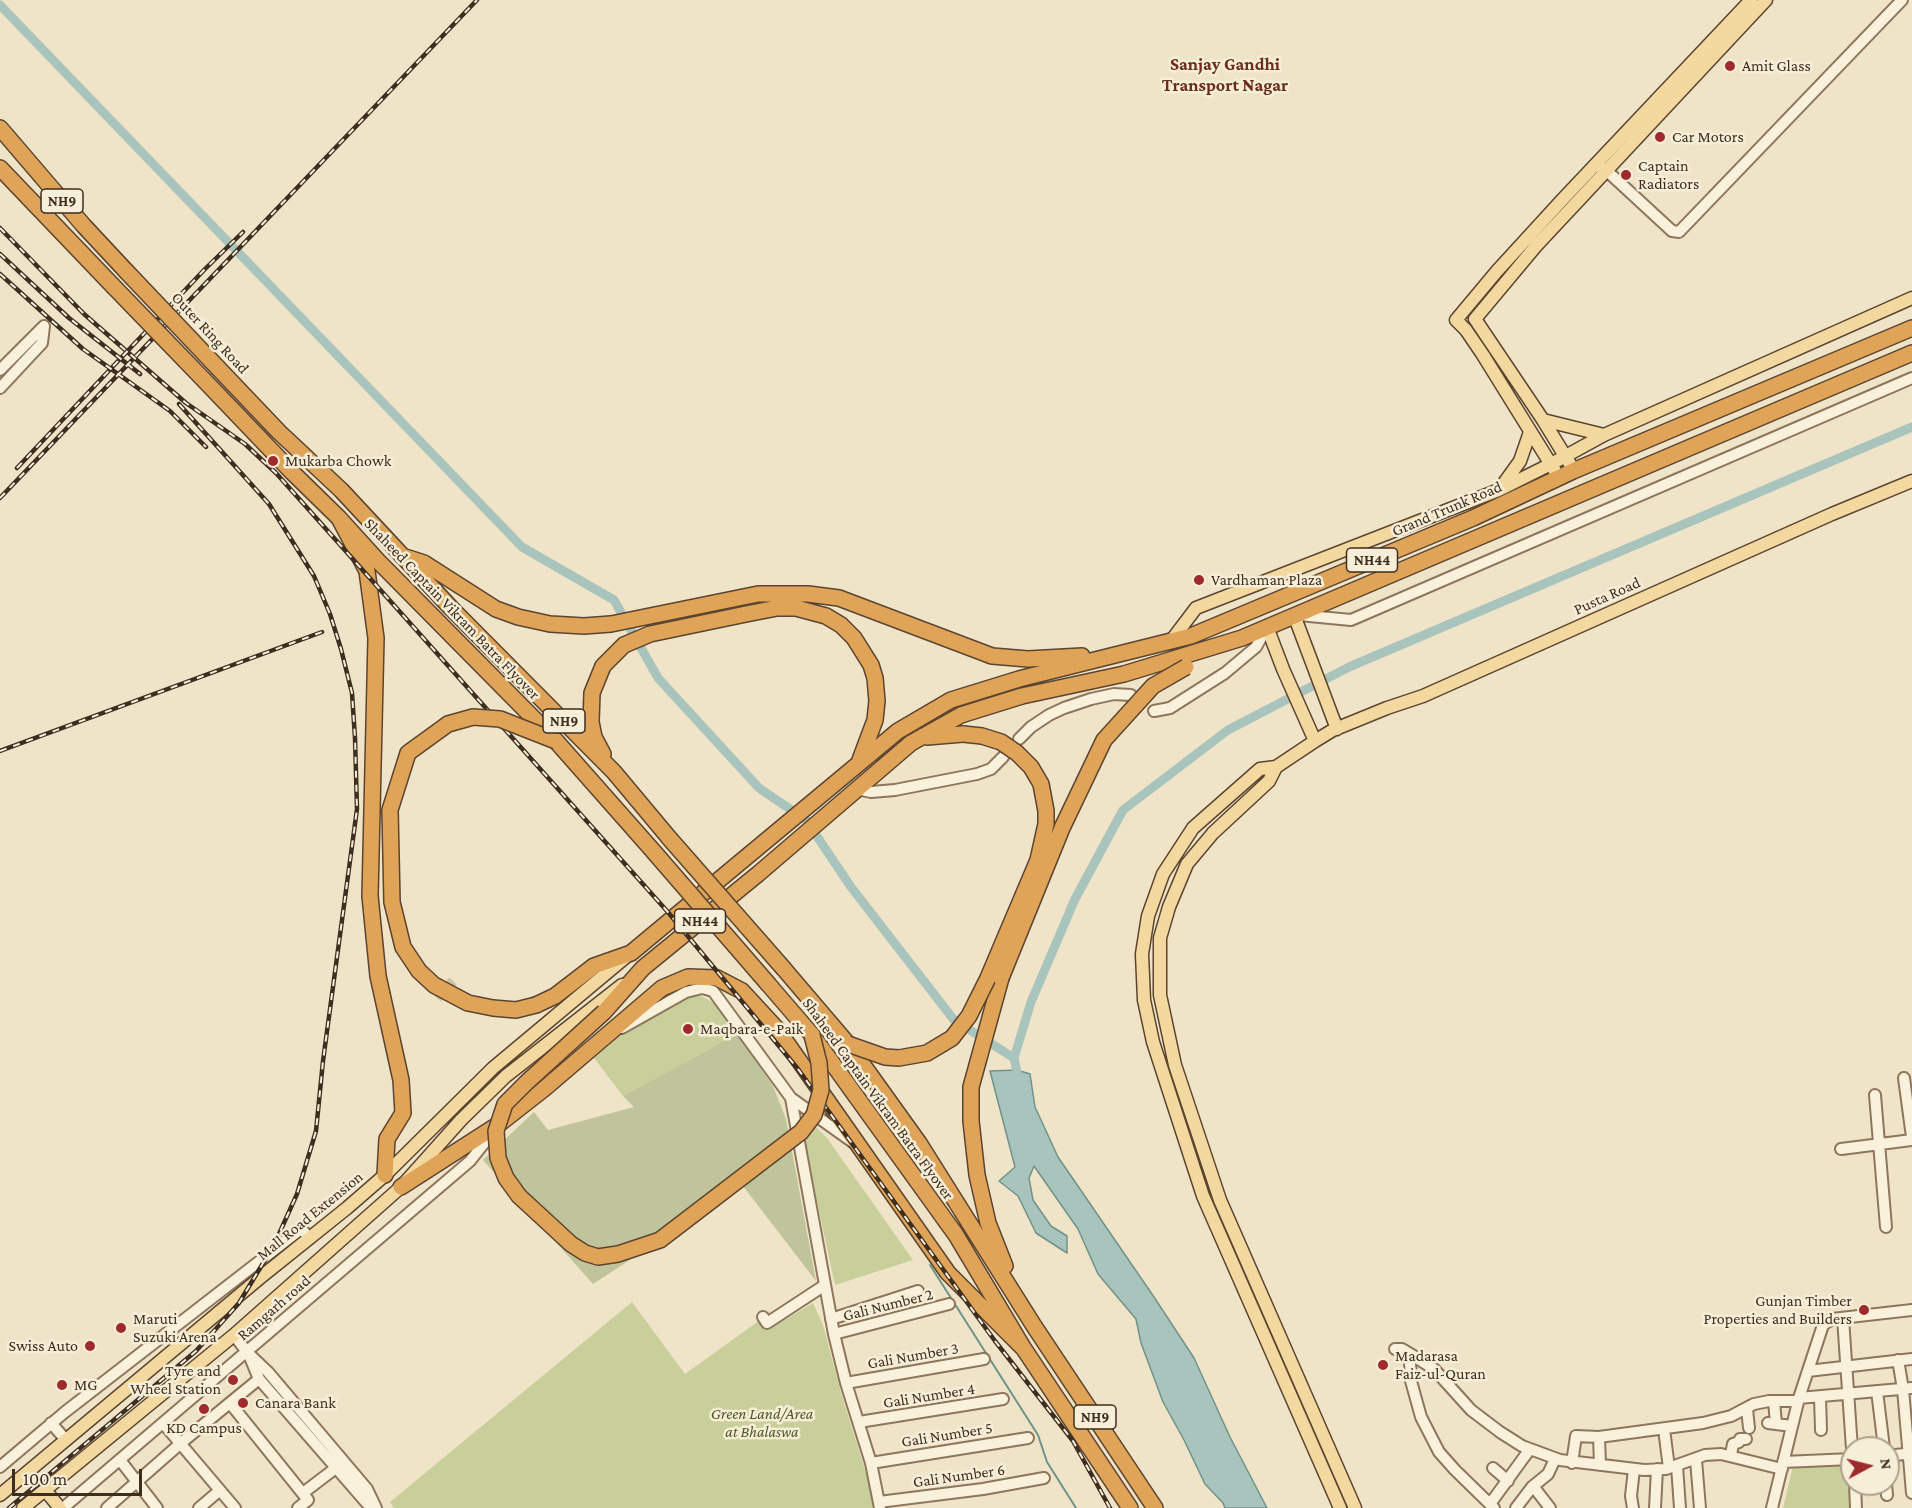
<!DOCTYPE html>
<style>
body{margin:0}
#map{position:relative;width:1912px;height:1508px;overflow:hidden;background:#f0e4c8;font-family:"Crimson Pro",serif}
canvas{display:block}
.north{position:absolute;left:1840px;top:1436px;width:60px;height:60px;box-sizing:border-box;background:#f7eed8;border:2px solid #ada18e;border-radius:50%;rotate:83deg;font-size:16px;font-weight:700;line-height:24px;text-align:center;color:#3d2e20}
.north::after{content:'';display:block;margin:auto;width:21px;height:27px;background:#9e2a2b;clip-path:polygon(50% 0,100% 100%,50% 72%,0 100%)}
.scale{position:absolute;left:12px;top:1469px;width:130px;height:27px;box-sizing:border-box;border:3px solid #3d2e20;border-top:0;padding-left:8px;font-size:18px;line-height:21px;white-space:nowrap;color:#3d2e20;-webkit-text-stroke:4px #f7eed8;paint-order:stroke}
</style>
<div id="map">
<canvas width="1912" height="1508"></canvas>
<div class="north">N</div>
<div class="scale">100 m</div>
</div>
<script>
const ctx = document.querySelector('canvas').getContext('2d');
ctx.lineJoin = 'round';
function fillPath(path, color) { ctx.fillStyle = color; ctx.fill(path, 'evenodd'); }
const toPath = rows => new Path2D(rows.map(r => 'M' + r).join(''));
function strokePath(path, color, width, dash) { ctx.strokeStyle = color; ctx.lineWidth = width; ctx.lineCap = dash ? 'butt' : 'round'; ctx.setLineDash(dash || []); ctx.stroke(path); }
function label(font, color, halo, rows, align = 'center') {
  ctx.font = font + ' "Crimson Pro",serif'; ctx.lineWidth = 5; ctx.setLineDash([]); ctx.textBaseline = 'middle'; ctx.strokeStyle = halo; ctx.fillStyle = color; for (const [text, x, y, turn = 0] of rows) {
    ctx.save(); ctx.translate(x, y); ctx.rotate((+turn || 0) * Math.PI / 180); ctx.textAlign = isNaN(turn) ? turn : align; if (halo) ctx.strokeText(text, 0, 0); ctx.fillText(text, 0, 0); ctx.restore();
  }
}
fillPath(toPath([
 [692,996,701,996,716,1004,737,1034,623,1096,594,1058,618,1037],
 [816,1127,827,1138,913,1260,835,1285,804,1141],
 [632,1302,685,1374,760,1320,771,1328,813,1303,823,1325,841,1393,877,1508,394,1508,390,1502],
 [1793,1466,1851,1466,1853,1508,1783,1508]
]), '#c9cf9b');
fillPath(toPath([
 [737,1034,773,1086,786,1119,816,1281,743,1186,593,1284,483,1160,534,1112,548,1130,634,1107,623,1096]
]), '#bfc49a');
const water = toPath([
 [1017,1070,1030,1074,1035,1107,1058,1157,1154,1297,1194,1358,1230,1437,1267,1508,1225,1508,1223,1503,1205,1484,1184,1440,1163,1402,1141,1343,1136,1319,1098,1274,1078,1229,1034,1166,1029,1178,1033,1200,1051,1226,1067,1236,1067,1253,1036,1233,1018,1196,999,1181,1015,1167,990,1071,1017,1070]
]);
fillPath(water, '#a9c4bc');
strokePath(water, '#6f938a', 1.5);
strokePath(toPath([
 [930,1265,1038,1435,1047,1462,1076,1508]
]), '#6f938a', 2);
strokePath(toPath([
 [0,5,522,547,614,600,658,678,759,788,806,820,851,887,954,1020,1014,1058,1019,1081],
 [1014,1058,1031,1002,1075,899,1123,810,1228,730,1349,667,1912,427]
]), '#a9c4bc', 9);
strokePath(toPath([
 [437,998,453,981]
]), '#ccc0a6', 10, [10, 5]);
const minor = toPath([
 [1600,167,1606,170,1672,231,1679,232,1902,0],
 [0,370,44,326],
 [0,388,42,343,44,326],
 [1299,615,1351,620,1912,378],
 [1154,711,1170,708,1225,673,1256,647,1267,627],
 [1019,739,1031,727,1049,715,1064,708,1091,699,1114,694,1131,695],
 [857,789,871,792,895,790,977,774,991,769,1003,757],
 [622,1028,686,992,702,988,713,991,791,1098,854,1143],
 [1904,1078,1912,1137],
 [1875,1095,1886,1227],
 [791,1098,834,1334,846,1383,871,1463,880,1508],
 [1841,1149,1912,1140],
 [763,1317,767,1323,825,1285],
 [1843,1318,1852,1449],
 [831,1319,918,1291],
 [834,1334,949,1304],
 [234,1335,247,1352,268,1372,367,1489,376,1508],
 [1395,1349,1402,1349,1412,1355,1410,1363,1411,1381,1421,1417,1439,1452,1455,1470,1494,1508],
 [1412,1355,1434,1369,1471,1410,1500,1432,1522,1446,1560,1460,1644,1470,1666,1469,1705,1455,1721,1454,1782,1469],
 [250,1357,259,1379,371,1508],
 [1898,1360,1903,1389,1912,1493],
 [1808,1371,1912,1359],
 [846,1383,984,1359],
 [1877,1391,1884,1448],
 [1820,1397,1821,1430],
 [1799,1398,1912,1388],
 [1774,1401,1776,1424],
 [230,1403,308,1500,298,1508],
 [1747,1409,1749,1428],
 [859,1422,1003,1399],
 [51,1423,66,1440],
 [163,1423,235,1508],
 [1768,1423,1792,1426],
 [1664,1429,1669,1468],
 [1599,1437,1600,1465],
 [1731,1455,1733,1444,1739,1442,1740,1439,1746,1439],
 [1888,1456,1912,1453],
 [120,1460,157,1508],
 [1696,1460,1700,1508],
 [1783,1462,1852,1459],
 [871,1463,1028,1438],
 [1572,1463,1576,1436,1599,1437,1703,1423,1731,1416,1754,1404,1769,1401,1798,1401],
 [1677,1466,1680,1508],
 [0,1467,65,1412,301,1229,310,1238],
 [1493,1468,1508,1481],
 [1855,1484,1856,1508],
 [1886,1484,1887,1495],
 [1533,1486,1550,1508],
 [303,1493,341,1464],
 [879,1502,983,1489,1044,1478],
 [1490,1504,1530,1449],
 [63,1508,470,1161,493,1132],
 [107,1508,181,1443,259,1379],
 [199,1508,219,1491],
 [1516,1508,1532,1487,1548,1474,1555,1459],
 [1633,1508,1631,1496,1634,1469],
 [1655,1508,1657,1469],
 [1772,1508,1799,1398,1823,1325,1832,1319,1912,1310]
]);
const major = toPath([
 [1543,420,1604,435],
 [1570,464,1543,420,1475,319,1536,246,1766,0],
 [1555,471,1483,355,1466,330,1456,320,1497,271,1562,200,1751,0],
 [1502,486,1520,461,1530,432],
 [1294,615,1337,729],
 [1267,627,1283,669,1315,741,1276,767,1260,769,1193,828,1163,874,1148,916,1142,954,1144,1000,1153,1042,1203,1196,1340,1508],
 [1171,641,1196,608,1499,490,1551,464,1604,435,1912,298],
 [1315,741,1333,730,1387,708,1423,696,1832,514,1912,481],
 [1276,767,1269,781,1213,833,1187,864,1169,907,1160,938,1160,995,1175,1065,1220,1200,1355,1508],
 [45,1490,60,1508],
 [0,1495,261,1277,347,1208,385,1175,493,1068,627,956],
 [23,1508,234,1335,401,1187,461,1120,506,1076,622,985]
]);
const highway = toPath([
 [0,128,84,226,126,271],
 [0,168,113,286],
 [219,369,279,432,341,490,451,608,614,772,670,839],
 [205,381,293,473,339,518,378,561,556,741,654,852],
 [339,518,367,571,376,638,370,896,378,976,401,1080,403,1113,387,1139,385,1175],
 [402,556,424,563,496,609,518,617,550,624,584,626,611,624,758,594,808,594,839,598,992,656,1028,659,1082,656],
 [927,737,963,734],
 [603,754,594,737,591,722,592,693,603,666,624,645,650,634,746,614,777,608,796,608,826,616,841,625,854,638,871,665,875,678,877,701,875,720,860,760],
 [784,969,848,1044,919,1143,1034,1326,1155,1508],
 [1001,978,971,1087,971,1121,977,1175,988,1223,1005,1266],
 [769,985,812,1035,956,1235,1024,1349,1130,1508],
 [536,1005,555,996,594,966,631,953,898,731,951,700,1019,679,1191,636,1473,518,1573,471,1912,328],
 [604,1012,643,968,758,874,911,743,961,715,1022,696,1124,674,1242,638,1912,353],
 [401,1187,499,1124,545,1088,662,988,688,977,717,978,742,991,777,1029,948,1273,1024,1349]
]);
strokePath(minor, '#8d765c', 14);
strokePath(major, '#5b4430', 15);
strokePath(highway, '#5b4430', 18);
strokePath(minor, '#faf1dc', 10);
strokePath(major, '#f3d9a0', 12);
strokePath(highway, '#e0a458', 15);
const rail = toPath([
 [0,228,84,314,186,403,245,444,276,473,667,911,798,1069,995,1341,1073,1441,1110,1508],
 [0,254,69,318,140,374],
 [0,274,83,349,170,411,206,447],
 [17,468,205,269,243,232],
 [0,498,477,0],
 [0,751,322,632],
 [9,1508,196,1351,239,1303,274,1245,297,1194,316,1131,323,1061,357,809,355,738,352,693,341,649,330,614,314,576,269,504,179,404]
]);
strokePath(rail, '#3d2e20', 4.5);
strokePath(rail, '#f7eed8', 2, [7]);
const highwayBridge = toPath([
 [126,271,219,369],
 [113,286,205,381],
 [670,839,784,969],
 [654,852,769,985],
 [1001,978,1062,828,1104,740,1153,686,1186,667],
 [536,1005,516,1010,493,1008,468,1003,434,985,419,971,403,947,392,902,390,810,408,753,448,724,473,717,500,719,556,741],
 [604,1012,527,1082,505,1104,496,1131,498,1158,506,1178,519,1196,571,1244,585,1253,598,1257,618,1254,660,1240,801,1132,814,1115,821,1090,819,1063,812,1035],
 [848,1044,885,1057,899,1058,927,1053,952,1038,969,1016,988,978,1038,860,1046,824,1046,811,1041,784,1031,767,1017,753,1001,742,982,736,963,734]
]);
strokePath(highwayBridge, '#5b4430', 18, []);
strokePath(highwayBridge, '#e0a458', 15);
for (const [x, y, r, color] of [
 [1730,66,6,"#9e2a2b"],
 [1660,137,6,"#9e2a2b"],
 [1626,175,6,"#9e2a2b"],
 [273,461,6,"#9e2a2b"],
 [1199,580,6,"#9e2a2b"],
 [688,1029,6,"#9e2a2b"],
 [1864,1310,6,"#9e2a2b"],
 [121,1328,6,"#9e2a2b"],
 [90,1346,6,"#9e2a2b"],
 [1383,1365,6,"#9e2a2b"],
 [233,1380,6,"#9e2a2b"],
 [62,1385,6,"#9e2a2b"],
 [243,1403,6,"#9e2a2b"],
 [204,1409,6,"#9e2a2b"]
]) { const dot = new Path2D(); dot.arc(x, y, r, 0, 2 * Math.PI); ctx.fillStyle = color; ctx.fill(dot); strokePath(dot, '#f7eed8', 2); }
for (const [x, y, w] of [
 [62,201,42],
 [1372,560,51],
 [564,721,42],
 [700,921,51],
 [1095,1417,42]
]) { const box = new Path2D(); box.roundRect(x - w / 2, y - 12, w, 24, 4.5); ctx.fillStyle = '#f7eed8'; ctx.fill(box); strokePath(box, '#3d2e20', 1.5); }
label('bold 15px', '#3d2e20', null, [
 ["NH9",62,201],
 ["NH44",1372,560],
 ["NH9",564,721],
 ["NH44",700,921],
 ["NH9",1095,1417]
]);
label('16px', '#3d2e20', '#f7eed8', [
 ["Amit Glass",1742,66],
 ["Car Motors",1672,137],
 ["Captain",1638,166],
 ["Radiators",1638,184],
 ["Mukarba Chowk",285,461],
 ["Vardhaman Plaza",1211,580],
 ["Maqbara-e-Paik",700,1029],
 ["Gunjan Timber",1852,1301,"right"],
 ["Properties and Builders",1852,1319,"right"],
 ["Maruti",133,1319],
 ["Suzuki Arena",133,1337],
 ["Swiss Auto",78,1346,"right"],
 ["Madarasa",1395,1356],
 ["Faiz-ul-Quran",1395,1374],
 ["Tyre and",221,1371,"right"],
 ["Wheel Station",221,1389,"right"],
 ["MG",74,1385],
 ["Canara Bank",255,1403],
 ["KD Campus",204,1428,"center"]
], 'left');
label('16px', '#3d2e20', '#f7eed8', [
 ["Outer Ring Road",210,333,47],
 ["Grand Trunk Road",1447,509,-23],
 ["Pusta Road",1607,596,-24],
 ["Shaheed Captain Vikram Batra Flyover",452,609,46],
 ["Shaheed Captain Vikram Batra Flyover",878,1099,54],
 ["Mall Road Extension",310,1216,-39],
 ["Gali Number 2",888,1305,-14],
 ["Ramgarh road",274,1308,-41],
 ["Gali Number 3",913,1356,-10],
 ["Gali Number 4",929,1396,-9],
 ["Gali Number 5",947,1435,-9],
 ["Gali Number 6",959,1476,-8]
]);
label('italic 16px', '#4d5a26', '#f7eed8', [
 ["Green Land/Area",762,1414],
 ["at Bhalaswa",762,1432]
]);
label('bold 18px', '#6b2e1e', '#f7eed8', [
 ["Sanjay Gandhi",1225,64],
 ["Transport Nagar",1225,85]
]);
</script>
